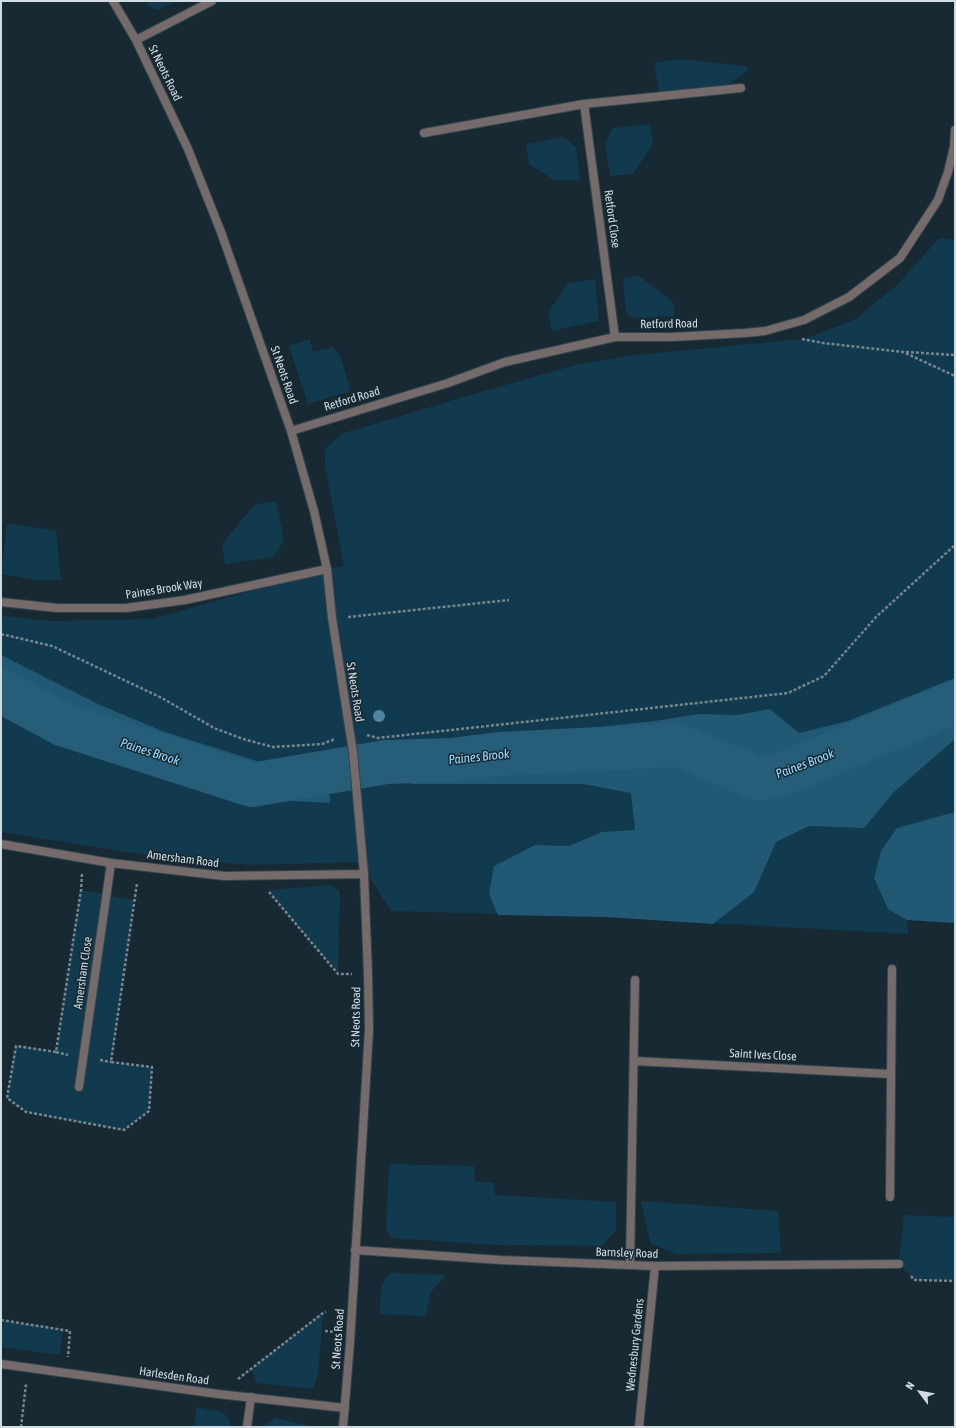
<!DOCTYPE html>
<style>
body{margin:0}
#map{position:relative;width:956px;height:1428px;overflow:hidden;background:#172932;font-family:"Asap Condensed",sans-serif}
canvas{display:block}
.frame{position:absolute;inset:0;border:2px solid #d0dbe2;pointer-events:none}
.north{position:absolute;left:900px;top:1372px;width:40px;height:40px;-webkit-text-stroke:3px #172932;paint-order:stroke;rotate:302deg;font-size:11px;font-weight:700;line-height:16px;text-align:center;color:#d0dbe2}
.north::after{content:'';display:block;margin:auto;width:14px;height:18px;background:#d0dbe2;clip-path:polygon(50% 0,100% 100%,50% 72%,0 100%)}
</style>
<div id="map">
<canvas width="956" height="1428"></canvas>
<div class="frame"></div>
<div class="north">N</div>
</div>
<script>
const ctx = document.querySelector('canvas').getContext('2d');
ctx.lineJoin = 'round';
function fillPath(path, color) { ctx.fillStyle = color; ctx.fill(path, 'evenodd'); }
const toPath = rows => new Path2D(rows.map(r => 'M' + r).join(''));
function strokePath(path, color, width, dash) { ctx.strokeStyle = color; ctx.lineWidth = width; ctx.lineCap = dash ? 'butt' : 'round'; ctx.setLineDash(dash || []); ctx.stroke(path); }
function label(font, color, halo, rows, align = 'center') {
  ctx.font = font + ' "Asap Condensed",sans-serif'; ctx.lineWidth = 3; ctx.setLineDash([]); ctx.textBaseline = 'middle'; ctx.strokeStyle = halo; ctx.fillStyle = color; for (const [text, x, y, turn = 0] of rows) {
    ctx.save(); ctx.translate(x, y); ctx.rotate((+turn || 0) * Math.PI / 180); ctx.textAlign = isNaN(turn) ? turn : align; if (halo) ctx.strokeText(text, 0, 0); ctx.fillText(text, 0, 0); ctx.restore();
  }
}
fillPath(toPath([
 [145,1,176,1,158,10,148,6],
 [677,59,747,66,748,70,719,91,660,97,654,63],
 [650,124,653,144,633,174,610,176,605,143,613,128],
 [563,137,576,147,580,180,554,180,529,164,526,144],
 [939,238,955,240,955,923,907,920,908,934,606,917,391,911,360,862,251,865,152,856,1,832,1,616,51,621,153,619,327,569,344,566,325,466,325,449,341,434,467,396,579,364,635,355,804,339,854,320,897,285],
 [639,276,673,302,675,316,634,318,626,314,623,278],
 [595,279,599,321,552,331,548,312,569,283],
 [310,339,313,352,333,347,341,358,351,391,308,404,289,346],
 [276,501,284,541,273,557,225,564,222,544,254,505],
 [7,523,56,531,61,580,36,580,1,574],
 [330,885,340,891,338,974,268,890],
 [81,890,134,900,111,1062,152,1067,149,1111,124,1130,26,1112,7,1098,16,1046,56,1052],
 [389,1164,474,1166,475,1181,494,1183,495,1195,616,1202,616,1231,602,1246,496,1245,391,1238,386,1230],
 [641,1201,778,1211,781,1253,677,1254,663,1249,650,1243],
 [904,1215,955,1217,955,1281,914,1280,899,1264],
 [390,1273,446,1275,431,1292,426,1316,379,1314,382,1284],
 [323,1313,318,1375,313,1389,257,1383,251,1369],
 [1,1320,63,1330,60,1355,1,1347],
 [197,1407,222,1412,228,1417,231,1427,194,1427],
 [275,1418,314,1427,262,1427]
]), '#113a4e');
fillPath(toPath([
 [1,655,100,705,165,732,263,763,327,757,330,803,259,799,128,767,1,713],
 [955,678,955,739,894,792,864,828,809,826,776,842,754,892,713,924,606,917,498,915,489,894,494,866,535,845,569,846,602,832,635,830,631,793,583,784,411,784,412,750,531,734,655,721,698,714,738,715,770,709,799,733,848,721],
 [955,812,955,923,907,920,888,909,874,878,881,851,897,828]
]), '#215873');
strokePath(toPath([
 [1,691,62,724,252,785,386,762,451,760,500,754,677,745,759,779,782,774,955,702]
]), '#265d78', 44);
const minor = toPath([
 [113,1,136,40,188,149,221,232,291,431,314,511,327,569,332,618,353,752,364,874,368,974,369,1030,350,1343,343,1427],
 [136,40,212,1],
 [584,104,741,88],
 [424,133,584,104,615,337],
 [291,431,448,383,505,362,615,337,672,337,745,333,765,331,804,320,849,297,900,258,938,200,948,172,954,147,955,130],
 [1,602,57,608,126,608,185,600,327,569],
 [1,844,111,863,224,876,364,874],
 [634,1061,890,1074],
 [79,1087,111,863],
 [890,1197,892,969],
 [355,1250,501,1260,655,1266,899,1264],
 [630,1265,635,980],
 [1,1364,218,1394,345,1408],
 [247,1427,251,1397],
 [639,1427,655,1266]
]);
strokePath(minor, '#35454e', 10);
strokePath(toPath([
 [802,339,823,343,903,352,955,376],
 [906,352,955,355],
 [348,617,509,600],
 [1,634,52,646,162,698,214,728,243,739,273,747,322,744,335,739],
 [367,735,378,738,788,693,824,676,876,617,955,545],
 [82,874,81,890,56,1052,16,1046,7,1098,26,1112,124,1130,149,1111,152,1067,111,1062,137,883],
 [269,892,338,974,352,974],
 [56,1052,68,1055],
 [100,1060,111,1062],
 [911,1276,914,1280,955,1281],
 [1,1320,70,1331,68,1357],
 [325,1331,335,1332],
 [238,1379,323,1313,326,1312],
 [21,1427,26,1384]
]), '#77858d', 2.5, [3, 2]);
strokePath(minor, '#756b6b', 8);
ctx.fillStyle = '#5186a3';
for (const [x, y] of [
 [379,716]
]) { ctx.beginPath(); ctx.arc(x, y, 6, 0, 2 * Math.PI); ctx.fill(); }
label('12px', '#d0dbe2', '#172932', [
 ["St Neots Road",165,73,64],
 ["Retford Close",612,219,82],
 ["Retford Road",669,324,-1],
 ["St Neots Road",284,375,71],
 ["Retford Road",352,399,-17],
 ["Paines Brook Way",164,589,-9],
 ["St Neots Road",355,692,81],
 ["Amersham Road",183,859,7],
 ["Amersham Close",83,973,-82],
 ["St Neots Road",356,1017,-89],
 ["Saint Ives Close",763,1055,3],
 ["Barnsley Road",627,1253,2],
 ["St Neots Road",338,1339,-86],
 ["Wednesbury Gardens",635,1345,-84],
 ["Harlesden Road",174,1376,8]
]);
label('italic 13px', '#9bdbff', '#172932', [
 ["Paines Brook",150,752,18],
 ["Paines Brook",479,757,-6],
 ["Paines Brook",805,764,-21]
]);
</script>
